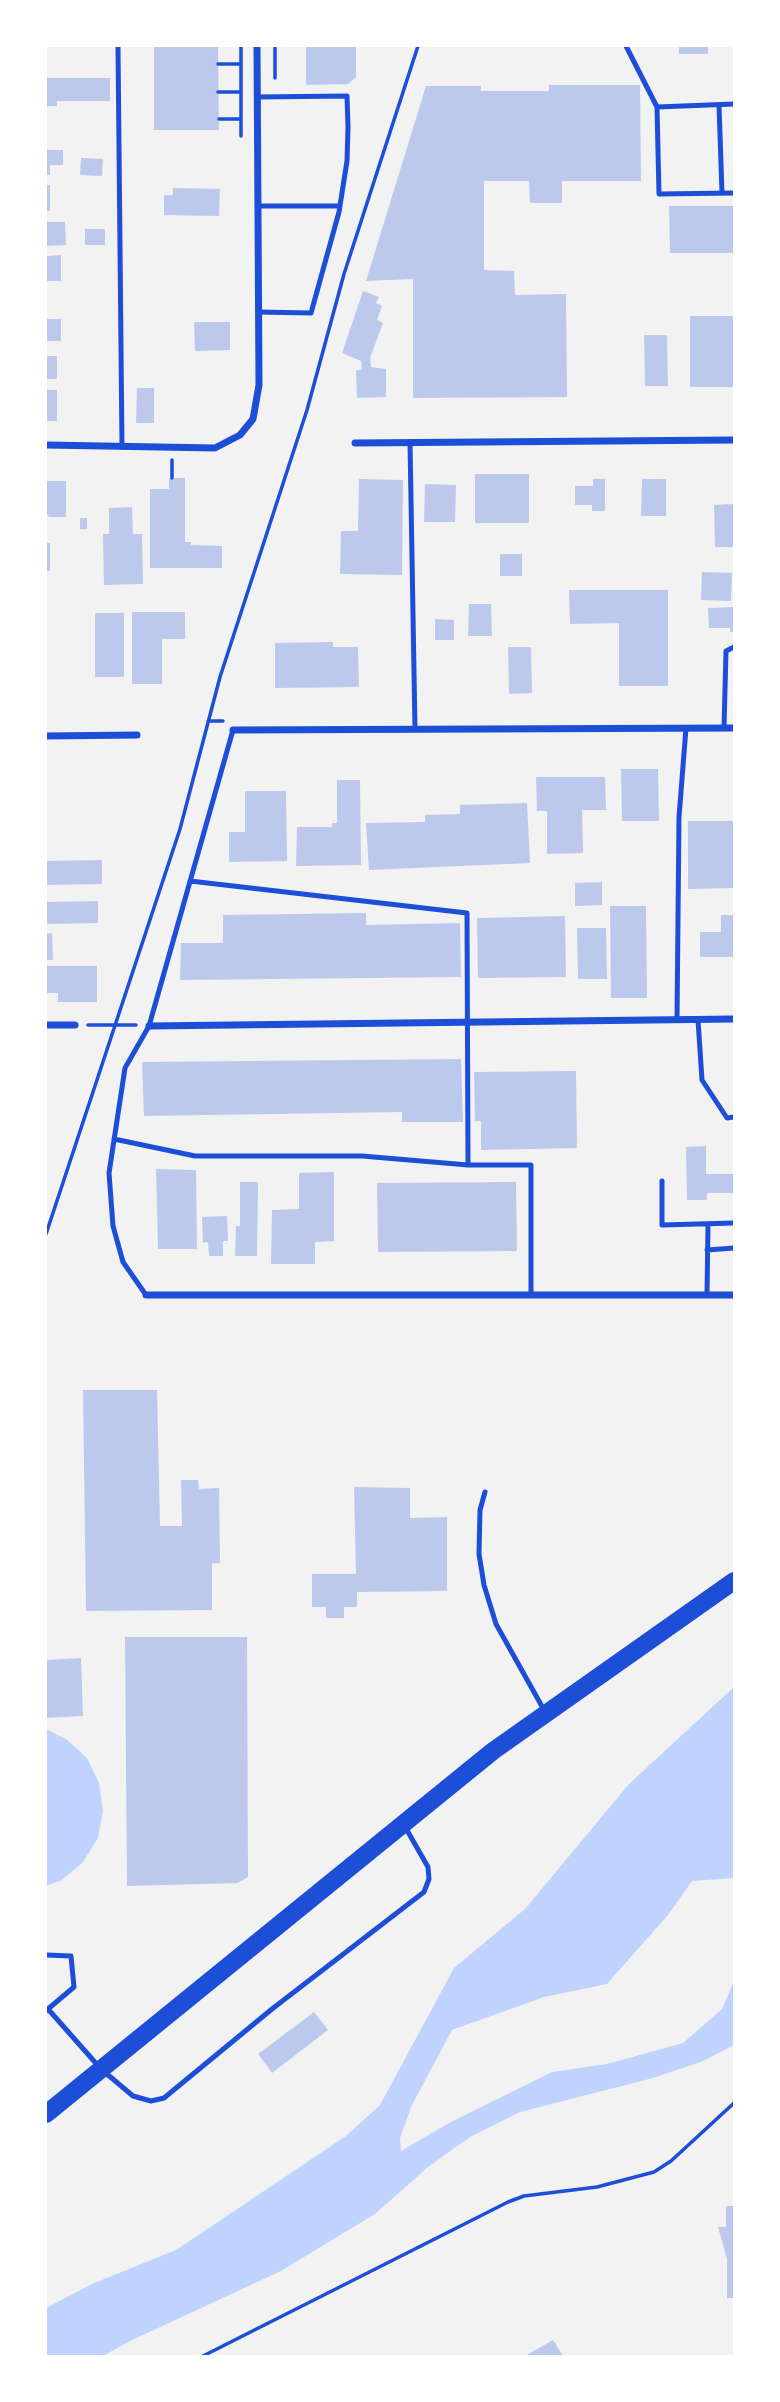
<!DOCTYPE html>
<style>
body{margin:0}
#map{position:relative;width:780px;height:2402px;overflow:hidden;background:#f2f2f2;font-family:Cabin,sans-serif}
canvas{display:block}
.frame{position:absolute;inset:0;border:47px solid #fff;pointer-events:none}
</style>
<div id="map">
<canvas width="780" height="2402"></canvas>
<div class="frame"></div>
</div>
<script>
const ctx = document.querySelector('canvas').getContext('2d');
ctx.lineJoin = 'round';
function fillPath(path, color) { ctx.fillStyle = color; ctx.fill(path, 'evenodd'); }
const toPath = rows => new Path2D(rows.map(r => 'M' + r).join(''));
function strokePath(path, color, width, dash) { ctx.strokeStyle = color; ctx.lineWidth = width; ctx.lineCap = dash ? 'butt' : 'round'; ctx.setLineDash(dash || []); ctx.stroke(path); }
fillPath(toPath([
 [734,1687,734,1878,692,1881,668,1915,607,1984,544,1997,452,2030,412,2105,400,2138,401,2151,449,2123,552,2072,607,2064,683,2043,722,2009,734,1981,734,2045,701,2062,653,2078,520,2112,470,2137,428,2167,375,2214,281,2271,130,2341,103,2356,46,2356,46,2308,92,2284,176,2250,346,2136,380,2105,454,1968,525,1909,629,1784],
 [46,1729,66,1739,87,1758,99,1783,103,1811,98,1838,83,1862,62,1880,46,1886]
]), '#bfd3fe');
fillPath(toPath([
 [154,46,218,46,219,130,154,130],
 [306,46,356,46,356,77,348,84,306,85],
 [679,46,708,46,708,54,679,54],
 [46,78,110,78,110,101,57,101,57,106,46,106],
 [549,85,640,85,641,181,562,181,562,203,530,203,529,181,484,181,484,270,514,271,515,295,566,294,567,397,413,398,413,279,366,281,426,86,481,86,481,91,549,91],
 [46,150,63,150,63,165,50,165,50,175,46,175],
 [81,158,103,159,102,176,80,175],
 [46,185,50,185,50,211,46,211],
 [173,188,220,189,219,216,164,215,164,195,173,195],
 [669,206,734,206,734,253,670,253],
 [46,222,65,222,66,245,46,246],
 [85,229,105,229,105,245,85,245],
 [61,255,61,281,46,281,46,256],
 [363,291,379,297,376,303,382,306,377,320,383,323,370,358,371,367,386,369,386,397,357,398,356,370,362,370,361,361,342,353],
 [690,316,734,316,734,387,690,387],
 [46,319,61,319,61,341,46,341],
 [194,322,230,322,230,350,195,351],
 [644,335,667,335,668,386,645,386],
 [46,356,57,356,57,379,46,379],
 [137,388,154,388,154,423,136,423],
 [46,390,57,390,57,421,46,421],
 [475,474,529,474,529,523,475,523],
 [169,478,185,478,185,542,191,542,191,545,222,546,222,568,150,568,150,489,169,489],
 [359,479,403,480,402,575,340,574,341,531,358,531],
 [593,479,605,479,605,511,592,511,592,505,575,505,575,486,593,486],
 [642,479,666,479,666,516,641,516],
 [46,481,66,481,66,517,49,517,46,513],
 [425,484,456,485,455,522,424,522],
 [734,504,734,547,715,547,714,505],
 [132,507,133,534,142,534,143,584,104,585,103,534,109,534,109,508],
 [80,518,87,518,87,529,80,529],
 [46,543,50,543,50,571,46,571],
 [500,554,522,554,522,576,500,576],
 [702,572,732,573,731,601,701,600],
 [569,590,668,590,668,686,619,686,619,623,570,624],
 [469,604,491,604,492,636,468,636],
 [734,607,734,632,730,632,730,628,709,628,708,608],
 [132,612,185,612,185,639,162,639,162,684,132,684],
 [95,613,124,613,124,677,95,677],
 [435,619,454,620,454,640,435,640],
 [333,642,333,647,358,647,359,687,275,688,275,643],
 [508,647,531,647,532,693,509,694],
 [621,769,658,769,659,821,622,821],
 [536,777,605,777,606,810,582,810,583,853,547,854,547,811,537,811],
 [337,780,360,780,361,865,296,866,297,827,332,827,332,823,337,823],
 [245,791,286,791,287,861,229,862,229,832,245,832],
 [527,803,530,863,369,870,366,823,425,822,425,815,460,814,460,805],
 [688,821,734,821,734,888,688,889],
 [102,860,102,884,46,885,46,861],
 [602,882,602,905,575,906,575,883],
 [98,901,98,923,46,924,46,902],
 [610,906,646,906,647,998,611,998],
 [366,913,366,925,460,923,461,977,180,980,181,943,223,943,223,915],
 [721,915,734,915,734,957,700,957,700,932,721,932],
 [565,916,566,977,478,978,477,918],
 [577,928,606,928,607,979,578,979],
 [52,933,53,960,46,960,46,934],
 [46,966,97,966,97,1002,58,1002,58,993,46,993],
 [461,1059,463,1122,402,1122,402,1112,144,1116,142,1062],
 [576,1071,577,1148,481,1150,481,1121,475,1121,474,1072],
 [706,1146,706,1174,734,1174,734,1193,707,1193,707,1200,687,1200,686,1147],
 [156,1169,196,1170,197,1249,158,1249],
 [334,1172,334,1241,315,1242,315,1264,271,1264,272,1210,299,1209,299,1173],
 [240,1182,258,1182,257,1256,235,1256,236,1226,240,1226],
 [516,1182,517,1251,378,1252,377,1183],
 [227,1216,228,1241,223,1241,223,1256,209,1256,208,1242,203,1243,202,1217],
 [83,1390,157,1390,160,1526,182,1526,181,1480,198,1480,199,1489,219,1488,220,1563,212,1563,212,1610,86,1611],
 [354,1487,410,1488,410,1518,447,1517,447,1591,357,1592,357,1607,344,1607,344,1618,326,1618,326,1607,312,1607,312,1574,356,1574],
 [125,1637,247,1637,248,1877,238,1883,127,1886],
 [81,1658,83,1716,46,1718,46,1660],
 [314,2012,328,2030,272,2073,258,2054],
 [726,2206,734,2206,734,2298,727,2298,727,2259,718,2227,726,2227],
 [553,2340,563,2356,525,2356]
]), '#bdc9ec');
strokePath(toPath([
 [241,46,241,136],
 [275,46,275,78],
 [218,64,241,64],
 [218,92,241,92],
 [219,119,241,119],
 [172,460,172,478],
 [208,721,223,721],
 [88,1025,136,1025],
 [46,1234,180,829,220,677,307,410,344,274,418,46],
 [203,2356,508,2202,524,2196,597,2187,654,2172,671,2161,734,2103]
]), '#1d4ed8', 3.5);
strokePath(toPath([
 [118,46,122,447],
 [626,46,657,107],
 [257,97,347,96,348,127,347,161,339,212,311,313,258,312],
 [734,104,657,107,659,194,734,193],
 [719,105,722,193],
 [258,206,340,206],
 [410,442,415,729],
 [724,728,726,651,734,647],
 [190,881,467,913,468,1165,531,1165,531,1295],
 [677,1020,679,817,686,728],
 [698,1020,702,1080,727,1118,734,1117],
 [114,1139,195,1156,362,1156,468,1165],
 [662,1181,662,1225,734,1223],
 [707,1250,734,1248],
 [146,1295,123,1262,113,1226,109,1173,125,1068,149,1026,233,730],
 [707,1295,708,1224],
 [485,1492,480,1510,479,1554,484,1585,496,1624,544,1710],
 [46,1955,71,1956,74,1987,48,2009],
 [46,2011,48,2009,101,2069,133,2096,151,2101,164,2098,272,2009,424,1892,429,1879,428,1867,404,1825]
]), '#1d4ed8', 5);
strokePath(toPath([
 [355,443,734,440],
 [46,445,215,448,240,435,253,419,259,385,257,46],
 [233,730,734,728],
 [46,736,137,735],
 [46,1025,75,1025],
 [149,1026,734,1019],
 [146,1295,734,1295]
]), '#1d4ed8', 7);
strokePath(toPath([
 [46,2114,493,1751,734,1581]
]), '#1d4ed8', 18);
</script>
